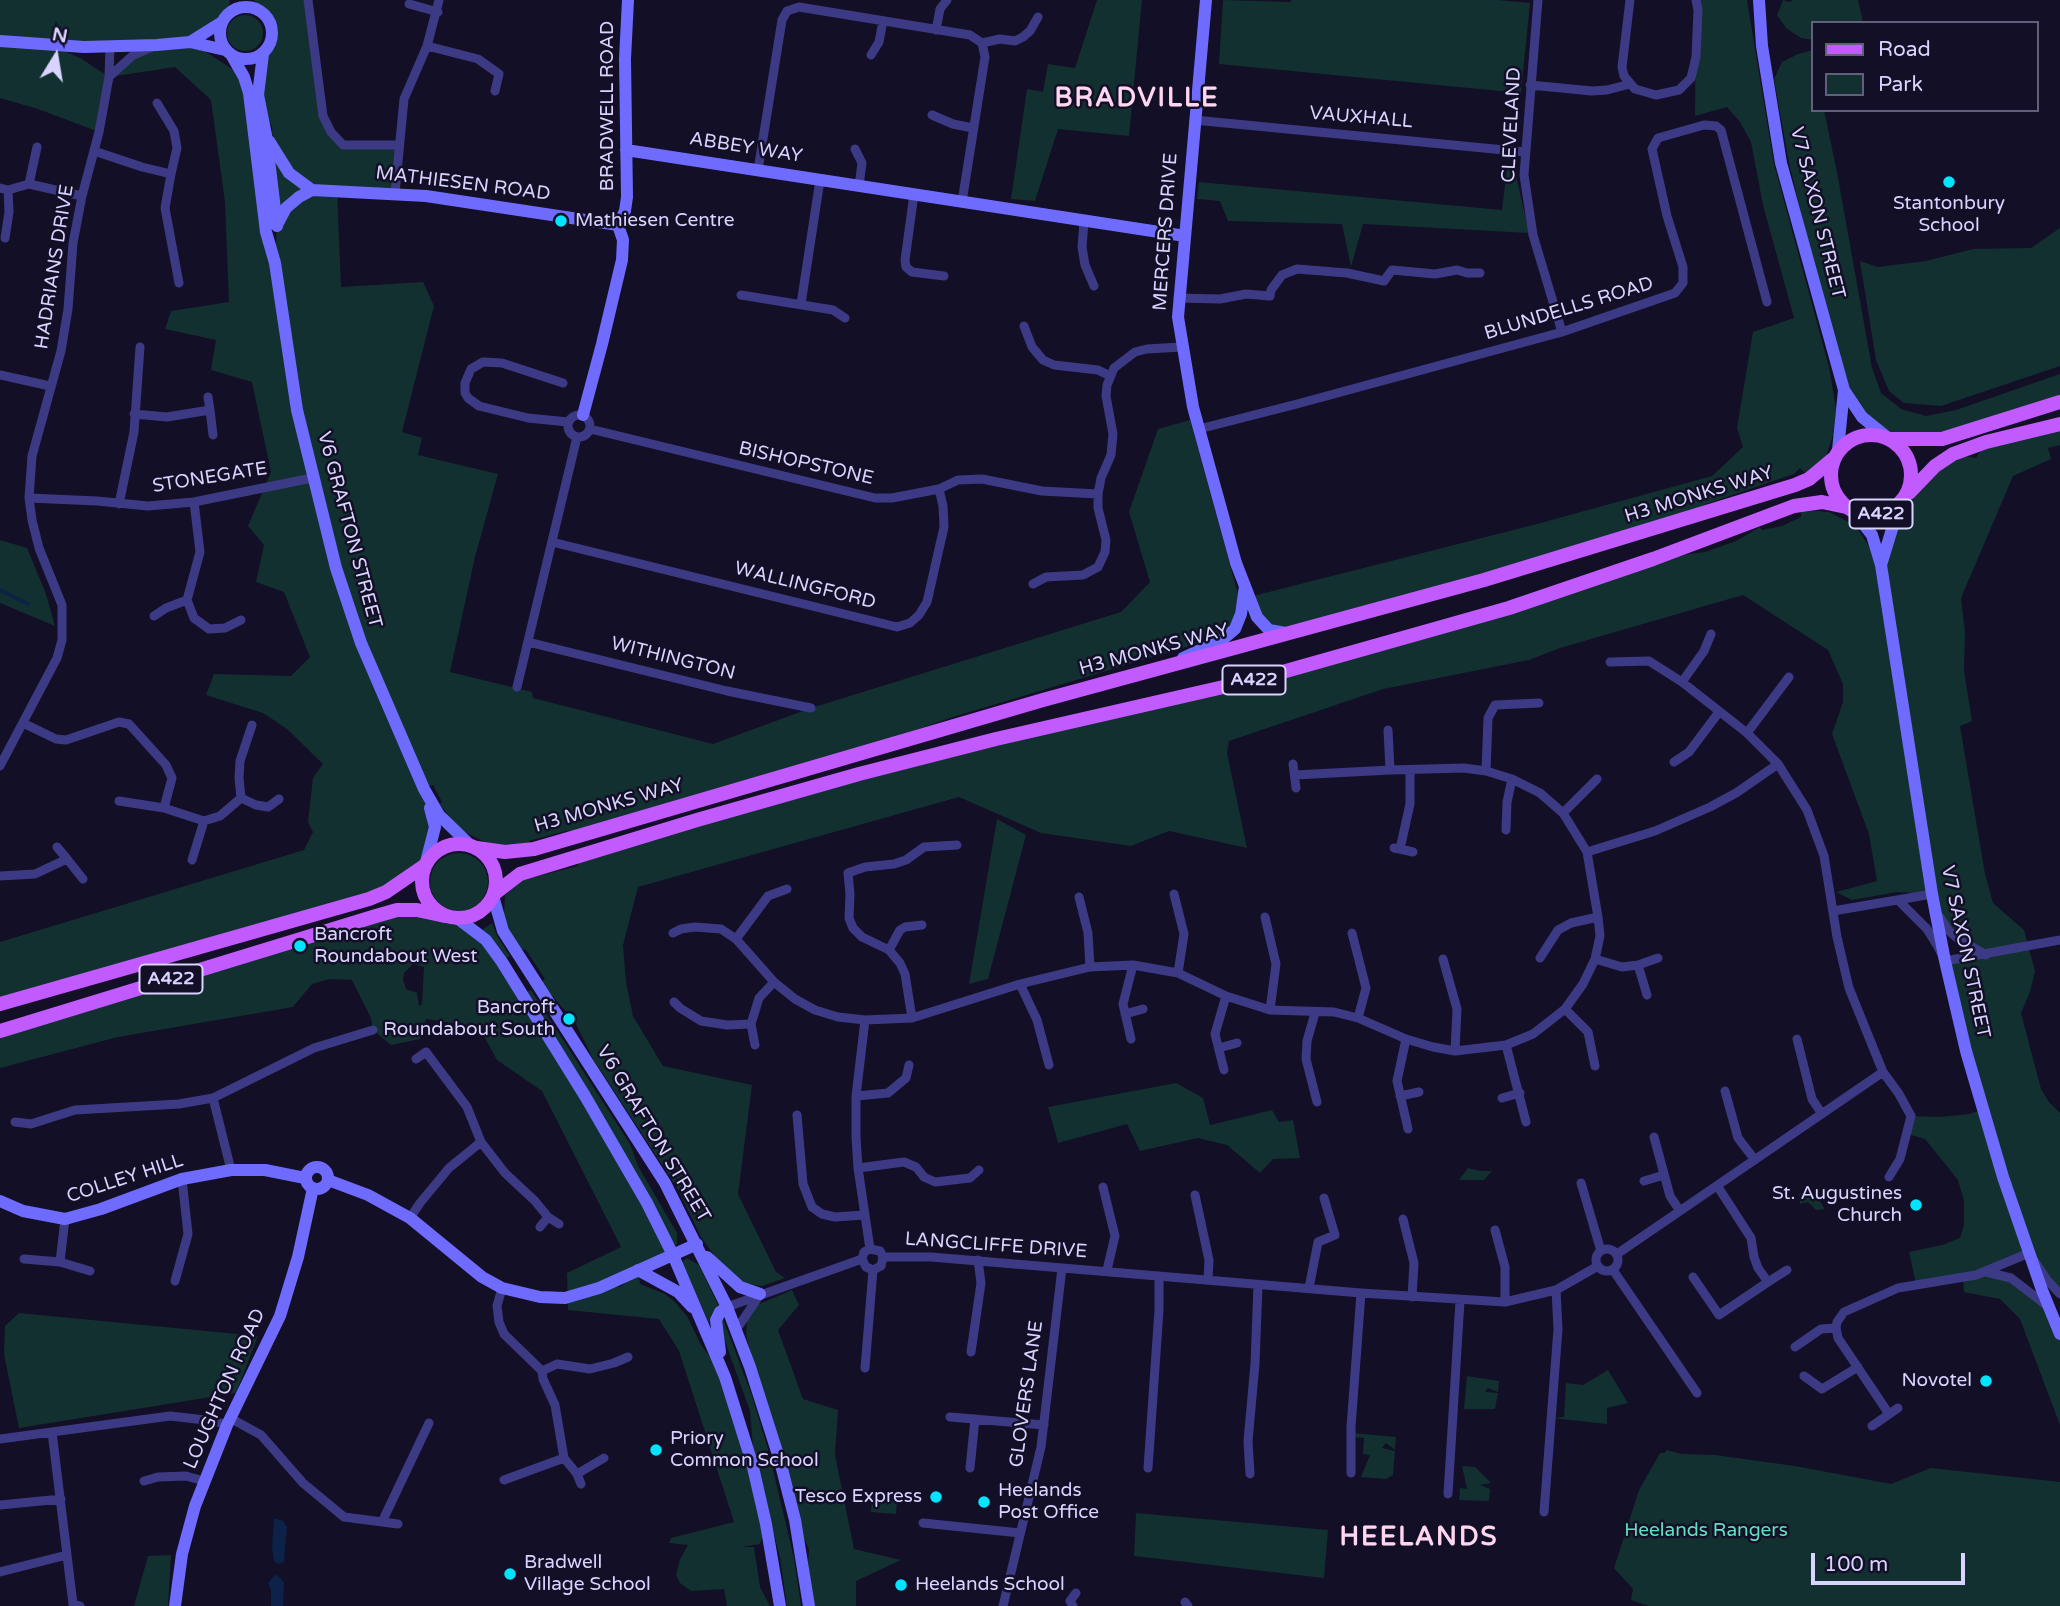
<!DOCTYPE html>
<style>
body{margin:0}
#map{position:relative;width:2060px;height:1606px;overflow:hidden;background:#130f26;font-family:"Varela Round",sans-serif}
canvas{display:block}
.legend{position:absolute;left:1811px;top:21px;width:228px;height:91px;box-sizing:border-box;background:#130f26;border:2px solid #625e7d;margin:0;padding:9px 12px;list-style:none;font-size:21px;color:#d9d4ff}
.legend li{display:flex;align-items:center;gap:14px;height:35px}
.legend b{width:35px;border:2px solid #625e7d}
.north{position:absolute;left:21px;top:21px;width:70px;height:70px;-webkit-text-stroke:5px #130f26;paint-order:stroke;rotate:11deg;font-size:19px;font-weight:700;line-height:28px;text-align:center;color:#d9d4ff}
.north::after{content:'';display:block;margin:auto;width:24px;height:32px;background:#d9d4ff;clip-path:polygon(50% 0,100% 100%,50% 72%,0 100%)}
.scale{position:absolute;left:1811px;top:1553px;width:154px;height:32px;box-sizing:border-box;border:4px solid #d9d4ff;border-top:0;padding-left:9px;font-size:21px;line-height:24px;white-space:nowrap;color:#d9d4ff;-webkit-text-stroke:5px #130f26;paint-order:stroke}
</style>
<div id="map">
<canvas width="2060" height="1606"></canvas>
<ul class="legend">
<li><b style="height:9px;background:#c25bff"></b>Road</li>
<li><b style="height:19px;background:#12302f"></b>Park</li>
</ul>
<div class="north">N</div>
<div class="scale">100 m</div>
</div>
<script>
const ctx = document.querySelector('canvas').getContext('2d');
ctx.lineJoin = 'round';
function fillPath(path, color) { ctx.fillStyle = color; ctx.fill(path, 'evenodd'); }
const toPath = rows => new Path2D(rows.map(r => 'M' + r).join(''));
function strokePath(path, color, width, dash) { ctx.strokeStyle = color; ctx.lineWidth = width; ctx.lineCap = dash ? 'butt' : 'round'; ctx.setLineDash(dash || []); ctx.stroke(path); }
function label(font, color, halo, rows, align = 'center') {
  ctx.font = font + ' "Varela Round",sans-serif'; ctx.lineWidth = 5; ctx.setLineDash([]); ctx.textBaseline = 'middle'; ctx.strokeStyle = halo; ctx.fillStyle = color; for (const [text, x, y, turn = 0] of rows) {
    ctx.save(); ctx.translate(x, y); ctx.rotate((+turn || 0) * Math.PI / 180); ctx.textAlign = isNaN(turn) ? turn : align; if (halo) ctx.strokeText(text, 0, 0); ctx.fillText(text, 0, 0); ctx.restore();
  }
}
fillPath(toPath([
 [0,0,230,0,227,14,224,18,191,42,244,77,275,260,277,225,272,127,258,95,263,54,270,43,272,32,269,22,254,0,308,0,323,116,343,145,398,145,395,193,337,191,341,287,423,282,434,306,402,432,422,438,418,455,498,474,475,557,450,672,532,692,533,698,713,744,811,708,1121,612,1150,582,1129,512,1158,429,1190,420,1238,594,1234,619,1226,631,1216,638,953,717,789,774,600,830,566,831,529,841,529,845,507,846,485,842,467,833,455,825,440,804,442,802,433,785,424,789,435,827,426,862,386,892,0,999,0,942,304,850,313,832,308,822,313,778,323,764,287,729,263,713,206,695,214,674,291,676,310,657,284,592,256,582,264,545,248,526,271,472,252,382,211,370,216,340,165,329,171,311,229,302,225,202,211,100,175,67,109,77,99,132,38,109,0,98],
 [154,46,109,77,82,59,55,47],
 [1097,0,1142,0,1129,136,1058,129,1035,201,1011,199,1027,89,1043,92,1048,64,1075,68],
 [1223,0,1291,2,1291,0,1498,0,1530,3,1521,93,1219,64],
 [1696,0,1747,0,1774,164,1829,367,1836,408,1833,435,1826,456,1805,473,1800,468,1794,474,1706,504,1684,516,1484,580,1279,628,1261,619,1253,596,1537,524,1712,476,1743,447,1737,428,1753,332,1794,318,1763,205,1751,142,1740,122,1727,107,1695,116],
 [1783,0,1790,2,1793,0,1858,0,1863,22,1813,23,1813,40,1801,38,1786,28,1777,15],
 '227 33a18 18 0 1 1 36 0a18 18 0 1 1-36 0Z',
 [1813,50,1813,110,1824,110,1837,172,1872,368,1881,393,1901,409,1926,416,1956,410,2060,374,2060,402,1942,439,1891,439,1844,390,1789,163,1774,79,1782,62,1798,54],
 [1507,168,1515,171,1529,233,1363,224,1351,267,1342,224,1228,221,1220,201,1197,199,1199,182,1502,210],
 [2060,228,2060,366,1941,406,1904,403,1889,391,1876,360,1860,261,1878,267,1926,261,1973,249,2031,248],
 [2060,424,2060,445,2048,448,2051,459,2013,476,1961,598,1965,633,1964,671,1972,721,1960,726,1985,874,1993,903,2024,930,2035,971,2030,992,2021,1013,2041,1089,2049,1102,2060,1113,2060,1294,2029,1254,1986,1271,2020,1283,2060,1326,2060,1425,2020,1319,2000,1299,1964,1292,1963,1277,1916,1284,1909,1252,1942,1245,1960,1238,1964,1225,1964,1201,1958,1180,1925,1139,1908,1134,1911,1116,1940,1117,1969,1114,1982,1110,1945,961,1984,955,1949,931,1932,894,1897,892,1852,900,1836,892,1877,881,1869,834,1832,734,1843,702,1843,684,1828,650,1743,595,1560,648,1529,660,1383,689,1229,741,1227,753,1247,848,1169,831,1131,846,1041,833,959,797,638,887,623,945,626,982,633,1016,663,1066,752,1085,738,1194,776,1272,785,1278,762,1286,747,1284,730,1273,719,1262,701,1237,676,1186,593,1059,576,1024,541,982,545,979,526,950,520,949,507,926,504,913,505,895,523,880,578,866,578,863,640,837,1254,680,1653,559,1705,552,1736,541,1760,527,1762,530,1782,526,1801,517,1801,512,1807,510,1829,512,1856,526,1880,564,1900,503,1953,454,1976,458,1986,442],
 [0,540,27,548,46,594,55,626,0,603],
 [997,819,1026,835,988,979,969,984],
 '430 882a29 29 0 1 1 58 0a29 29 0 1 1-58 0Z',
 [374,912,457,918,486,940,673,1255,638,1270,640,1284,665,1294,674,1301,687,1316,701,1345,725,1377,766,1524,760,1544,741,1547,754,1547,760,1587,770,1606,727,1606,724,1589,691,1591,680,1583,676,1575,680,1559,688,1545,669,1543,671,1538,734,1522,679,1351,659,1319,568,1310,567,1273,621,1247,542,1091,497,1060,479,1027,426,1019,420,1039,391,1045,373,1030,371,1018,352,980,330,979,312,984,293,1007,118,1037,0,1068,0,1037],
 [413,964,424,967,422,1004,419,1006,417,993,406,989,403,980,404,973],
 [636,1272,622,1286,591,1291],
 [492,923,497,936,510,956,505,959,482,930],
 [531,990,630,1144,638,1166,677,1233,677,1245,673,1244,525,993],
 [1176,1083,1203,1098,1210,1125,1272,1110,1279,1122,1293,1120,1300,1158,1273,1159,1260,1173,1227,1145,1198,1138,1140,1151,1127,1124,1058,1143,1048,1107],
 [1468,1168,1480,1171,1492,1171,1484,1180,1459,1180],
 [1810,1187,1825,1209,1816,1210,1808,1202,1800,1204,1799,1194],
 [687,1258,699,1265,718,1305,710,1317,709,1323,682,1262],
 [792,1290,799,1305,778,1330,803,1399,838,1410,835,1455,854,1549,901,1560,856,1581,856,1606,809,1606,807,1583,809,1549,795,1520,746,1335,747,1321,757,1305],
 [19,1313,258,1336,236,1393,19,1428,4,1354,5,1326],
 [722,1316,751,1393,768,1449,794,1558,801,1606,787,1606,780,1558,753,1448,750,1411,721,1330],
 [1608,1370,1628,1403,1607,1408,1607,1424,1552,1418,1564,1417,1566,1383,1583,1385],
 [1467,1376,1499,1381,1498,1392,1488,1388,1485,1392,1498,1393,1495,1409,1464,1409],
 [1352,1433,1396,1437,1395,1450,1386,1443,1382,1448,1395,1451,1393,1475,1386,1479,1361,1477,1370,1455,1363,1454,1364,1438,1351,1437],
 [1666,1450,1682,1454,1715,1455,1795,1466,1891,1484,1931,1468,2060,1482,2060,1606,1649,1606,1631,1600,1633,1589,1614,1568,1639,1490,1660,1453,1665,1453],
 [1462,1466,1475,1467,1491,1483,1480,1485,1490,1489,1489,1501,1459,1500,1460,1488,1467,1489],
 [872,1497,897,1499,896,1514,871,1512],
 [1136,1513,1328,1530,1324,1578,1134,1556],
 [171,1555,168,1606,134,1606,148,1556]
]), '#12302f');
fillPath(toPath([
 [274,1518,283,1521,287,1527,284,1562,278,1564,274,1561,272,1548],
 [276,1574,284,1582,283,1606,271,1606,271,1590,268,1583]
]), '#0c2248');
strokePath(toPath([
 [0,590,28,604]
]), '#0c2248', 3.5);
strokePath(toPath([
 [308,0,323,116,331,132,343,145,398,145],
 [1538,0,1524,175,1533,235,1562,332],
 [1630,0,1622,67,1624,76,1635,89,1656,95,1679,90,1691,78,1696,57,1698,10,1696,0],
 [409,4,438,12],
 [936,30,940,9,947,0],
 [982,43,1000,39,1015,41,1023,37,1030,31,1038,17],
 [427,46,478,59,499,74,495,91],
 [871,55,879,42,883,21],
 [109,77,132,56,152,47],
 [1530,85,1592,91,1607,90,1630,84],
 [157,103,174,131,177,148,171,174],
 [932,115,953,124,973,128],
 [1194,120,1525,152],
 [855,149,862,163,859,186],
 [94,151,142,167,171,174,165,208,179,283],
 [758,170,782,20,787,11,799,7,970,35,982,43,985,57,962,202],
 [29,184,37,147],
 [0,188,8,190,29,184,82,196],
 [395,193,404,99,427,46,439,0],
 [914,194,905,260,906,267,912,272,944,276],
 [1084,222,1082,247,1085,265,1094,286],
 [5,238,9,212,8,190],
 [741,295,833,310,845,318],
 [1178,298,1220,299,1246,294,1270,296,1271,290,1282,275,1297,269,1347,273,1384,281,1392,270,1435,274,1457,270,1467,273,1480,273],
 [801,304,820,180],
 [1024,326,1032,347,1043,360,1054,365,1098,370,1110,376],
 [0,375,50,386],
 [563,383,502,363,483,362,471,369,465,383,465,393,468,398,479,406,528,418,568,422],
 [208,397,210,410],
 [134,414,167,417,210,410,213,435],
 '568 426a11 11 0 1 1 22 0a11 11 0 1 1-22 0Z',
 [590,429,875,498,892,498,939,489,958,480,982,479,1042,491,1098,494],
 [1199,429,1297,404,1562,332,1675,293,1683,283,1683,267,1667,216,1652,149,1658,138,1704,125,1716,126,1721,130,1767,302],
 [29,498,97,501,148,506,194,502,312,478],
 [194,502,200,552,187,600,194,618,209,629,225,628,241,620],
 [119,504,134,432,140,347],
 [552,542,897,627,910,623,919,615,927,602,944,527,943,506,939,489],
 [1033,584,1046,577,1083,575,1098,567,1105,552,1106,540,1098,508,1098,494,1101,478,1111,455,1113,434,1106,396,1107,385,1114,368,1135,352,1147,349,1181,347],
 [154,616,166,608,187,600],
 [528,642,727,691,811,708],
 [1610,662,1649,661,1682,682,1747,733,1778,764,1807,810,1824,856,1837,937,1849,988,1883,1072,1899,1094,1911,1116,1900,1159,1889,1177],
 [1682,682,1704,651,1711,634],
 [517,687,577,437],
 [23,723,56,739,66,740,119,722,129,724,166,765,172,778,164,808,204,821,220,816,241,798,239,778,240,761,252,725],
 [1388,730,1390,770],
 [1747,733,1789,677],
 [1674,762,1689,752,1719,712],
 [1293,764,1296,788],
 [0,766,57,658,62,640,62,605,39,548,32,520,29,498,32,456,61,351,68,309,73,243,82,196,99,132,109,77,110,47],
 [1486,771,1488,718,1495,705,1539,703],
 [1295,775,1390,770,1464,768,1486,771,1512,779,1540,793,1563,813,1587,852],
 [241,798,256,805,268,807,279,799],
 [119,801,164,808],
 [1563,813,1597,779],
 [1506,830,1507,802,1512,779],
 [57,847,67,859],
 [1394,848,1400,849,1410,804,1410,770],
 [1400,849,1413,852],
 [192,860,204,821],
 [0,876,35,874,67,859,83,879],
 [1174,894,1184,934,1178,973],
 [1079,897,1088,933,1090,967],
 [1898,900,1927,929,1937,945,1945,961,2060,940],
 [1833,911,1932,894],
 [1939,916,1949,931,1958,939,1986,955],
 [1265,917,1276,964,1270,1010],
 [673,933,681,929,695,927,721,929,736,939,774,982,795,999,815,1010,838,1017,865,1020],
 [1352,933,1366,988,1358,1018],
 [736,939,768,896,787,889],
 [889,950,900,930,905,927,922,925],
 [1540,958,1558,930,1571,923,1598,917],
 [1443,959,1457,1009,1455,1051],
 [1595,959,1622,967,1638,965,1658,958],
 [1638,965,1647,995],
 [1020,984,1037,1020,1049,1065],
 [674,1002,680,1008,701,1021,727,1025,751,1024,759,998,774,982],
 [1565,1009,1588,1032,1595,1066],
 [1315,1013,1307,1041,1306,1059,1317,1102],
 [1125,1014,1143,1009],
 [912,1018,905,974,900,963,889,950,862,937,853,928,849,918,850,894,848,873,865,867,894,864,906,860,924,847,957,845],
 [751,1024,755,1045],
 [1131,1039,1123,1004,1133,965],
 [1406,1039,1397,1081,1408,1129],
 [1797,1039,1812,1099,1822,1114],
 [1506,1045,1526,1122],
 [1219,1048,1237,1043],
 [416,1059,426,1052,467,1107,481,1142,505,1173,535,1201,548,1217,559,1224],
 [1224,1070,1215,1034,1226,996],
 [1725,1091,1738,1138,1755,1160],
 [856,1096,888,1093,906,1078,909,1065],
 [1400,1096,1419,1092],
 [213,1098,231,1170],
 [1502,1098,1520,1093],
 [797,1115,803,1184,812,1207,822,1214,835,1217,864,1215],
 [15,1122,31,1124,75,1110,179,1104,213,1098,314,1048,373,1030],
 [1654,1137,1670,1196,1680,1211],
 [858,1168,904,1162,916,1167,924,1177,935,1182,970,1178,979,1170],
 [1644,1181,1664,1175],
 [1581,1183,1601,1251],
 [1103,1187,1115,1236,1107,1270],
 [1195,1195,1209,1260,1208,1280],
 [410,1218,420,1203,449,1168,481,1142],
 [1403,1219,1414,1263,1412,1297],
 [540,1227,548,1217],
 [1495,1230,1505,1267,1505,1302],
 '1596 1260a11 11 0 1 1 22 0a11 11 0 1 1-22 0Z',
 [870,1249,858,1168,856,1137,856,1096,865,1020,912,1018,1020,984,1090,967,1133,965,1178,973,1226,996,1270,1010,1334,1012,1358,1018,1406,1039,1433,1047,1455,1051,1506,1045,1533,1034,1565,1009,1583,984,1595,959,1600,936,1598,917,1587,852,1655,831,1710,807,1736,793,1778,764],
 [870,1249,880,1251,883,1257,881,1266,873,1270],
 [870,1249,864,1252,862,1259,866,1267,873,1270],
 [1617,1254,1883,1072],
 [883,1257,931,1257,1361,1293,1505,1302,1556,1290,1598,1266],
 [24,1259,60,1262,90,1271],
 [60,1262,65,1219],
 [1613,1270,1697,1393],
 [1986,1272,2011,1278,2046,1305],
 [1693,1277,1719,1315,1768,1282,1758,1268,1754,1257,1751,1238,1718,1187],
 [175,1281,188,1234,182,1179],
 [1768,1282,1787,1270],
 [502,1288,497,1306,499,1322,504,1334,542,1371,543,1379,555,1405,564,1458,577,1474,581,1484],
 [1309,1288,1318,1242,1335,1235,1324,1198],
 [727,1307,862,1259],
 [736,1330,759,1296],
 [1795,1347,1821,1329,1836,1328],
 [971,1352,981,1283,978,1260],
 [865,1368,873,1270],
 [542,1371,557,1364,590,1369,614,1363,628,1357],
 [1804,1376,1822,1389,1858,1367],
 [1889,1414,1838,1338,1836,1328,1837,1322,1844,1312,1898,1288,1976,1275,2029,1253,2047,1280,2060,1294],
 [950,1417,1044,1425],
 [230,1418,261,1435,303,1483,344,1517,398,1524],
 [1872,1426,1898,1408],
 [52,1432,73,1604,80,1606],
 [0,1439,170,1416,214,1421,227,1425],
 [970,1468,975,1419],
 [1148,1468,1159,1310,1159,1276],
 [1351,1473,1351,1427,1361,1293],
 [577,1474,604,1458],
 [1250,1474,1248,1441,1255,1364,1258,1285],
 [504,1480,564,1458],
 [144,1481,158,1477,186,1476,204,1481],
 [1448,1494,1460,1301],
 [0,1505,61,1499],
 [1544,1512,1558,1329,1556,1290],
 [382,1522,429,1423],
 [923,1523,1020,1533],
 [0,1572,67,1555],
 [1185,1602,1188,1606],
 [1003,1606,1041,1447,1062,1268],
 [1073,1606,1070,1601,1076,1593]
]), '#3d3a85', 9);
strokePath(toPath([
 [1206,0,1178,317,1193,407,1236,563,1257,617,1269,630,1286,633],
 [1759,0,1762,46,1781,163,1844,390,1862,417,1888,438],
 '220 33a26 26 0 1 1 52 0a26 26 0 1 1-52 0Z',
 [0,41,84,47,157,45,190,42,225,50],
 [190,42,222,22],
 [263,54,258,95,266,135,277,226],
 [232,56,244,77,249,93,266,232,275,263,297,410,336,568,361,643,424,789,439,815,470,845],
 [269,141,289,173,312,190],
 [626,150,1185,236],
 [277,225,286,208,299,197,312,190,426,196,618,225],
 [583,415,602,344,622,260,623,240,618,225,625,211,627,197,625,59,628,0],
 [1838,450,1844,390],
 [1854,512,1872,535,1881,565,1932,894,1945,961,1966,1051,2003,1177,2042,1290,2060,1334],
 [1881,565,1900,503],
 [1183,658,1222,640,1235,629,1241,614,1245,586],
 [426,862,435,827,430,808],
 [493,896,503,931,665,1183,727,1307,750,1367,780,1461,795,1520,809,1606],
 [457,918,486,940,502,962,585,1096,647,1203,673,1255,725,1377,752,1463,766,1524,780,1606],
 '306 1178a11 11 0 1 1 22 0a11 11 0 1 1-22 0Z',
 [328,1180,368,1195,410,1218,482,1277,502,1288,540,1297,565,1298,599,1288,697,1244],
 [0,1201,23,1211,65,1219,101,1209,182,1179,231,1170,265,1170,305,1178],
 [707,1257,740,1287,760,1294],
 [638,1270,678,1292,692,1307],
 [720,1352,716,1320,720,1312,727,1307],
 [175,1606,182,1554,195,1506,227,1425,280,1316,298,1257,313,1188]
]), '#6f6bff', 12);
strokePath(toPath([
 '1831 475a40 40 0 1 1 80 0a40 40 0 1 1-80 0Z',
 [1891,439,1942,439,2060,402],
 [1909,493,1935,466,1953,454,1986,442,2060,424],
 '422 881a37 37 0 1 1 74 0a37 37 0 1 1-74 0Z',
 [477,848,505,852,534,849,1043,700,1484,580,1795,485,1809,479,1833,459],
 [494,894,520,874,697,820,859,774,996,739,1254,680,1509,608,1653,559,1794,506,1822,502,1846,507],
 [0,1004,369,899,386,892,424,866],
 [0,1031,376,916,397,910,417,910,445,916]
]), '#c25bff', 14);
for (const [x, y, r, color] of [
 [1949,182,7,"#00e5ff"],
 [561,221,7,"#00e5ff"],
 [300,946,7,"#00e5ff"],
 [569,1019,7,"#00e5ff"],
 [1916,1205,7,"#00e5ff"],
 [1986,1381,7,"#00e5ff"],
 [656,1450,7,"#00e5ff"],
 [936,1497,7,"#00e5ff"],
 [984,1502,7,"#00e5ff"],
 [510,1574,7,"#00e5ff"],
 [901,1585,7,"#00e5ff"]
]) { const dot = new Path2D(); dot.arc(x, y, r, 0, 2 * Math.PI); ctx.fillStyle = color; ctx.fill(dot); strokePath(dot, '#130f26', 2.5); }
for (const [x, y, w] of [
 [1881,514,63],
 [1254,680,63],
 [171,979,63]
]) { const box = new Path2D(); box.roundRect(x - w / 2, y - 14.5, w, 29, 5); ctx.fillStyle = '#130f26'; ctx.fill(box); strokePath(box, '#d9d4ff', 2); }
label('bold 18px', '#d9d4ff', null, [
 ["A422",1881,514],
 ["A422",1254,680],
 ["A422",171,979]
]);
label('19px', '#d9d4ff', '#130f26', [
 ["BRADWELL ROAD",608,106,-90],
 ["VAUXHALL",1361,118,5],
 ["CLEVELAND",1512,125,-87],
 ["ABBEY WAY",746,148,9],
 ["MATHIESEN ROAD",463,184,7],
 ["V7 SAXON STREET",1817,213,76],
 ["MERCERS DRIVE",1166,232,-86],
 ["HADRIANS DRIVE",55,267,-81],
 ["BLUNDELLS ROAD",1569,309,-17],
 ["BISHOPSTONE",806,464,13],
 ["STONEGATE",210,478,-9],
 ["H3 MONKS WAY",1699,495,-17],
 ["V6 GRAFTON STREET",349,530,75],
 ["WALLINGFORD",805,586,14],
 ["H3 MONKS WAY",1154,650,-15],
 ["WITHINGTON",673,659,14],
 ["H3 MONKS WAY",609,806,-16],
 ["V7 SAXON STREET",1965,952,78],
 ["V6 GRAFTON STREET",653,1134,59],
 ["COLLEY HILL",125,1179,-18],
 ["LANGCLIFFE DRIVE",996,1246,4],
 ["LOUGHTON ROAD",225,1389,-66],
 ["GLOVERS LANE",1027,1394,-82]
]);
label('19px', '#d9d4ff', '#130f26', [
 ["Stantonbury",1949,204,"center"],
 ["School",1949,226,"center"],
 ["Mathiesen Centre",575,221],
 ["Bancroft",314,935],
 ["Roundabout West",314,957],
 ["Bancroft",555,1008,"right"],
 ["Roundabout South",555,1030,"right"],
 ["St. Augustines",1902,1194,"right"],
 ["Church",1902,1216,"right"],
 ["Novotel",1972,1381,"right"],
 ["Priory",670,1439],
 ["Common School",670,1461],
 ["Heelands",998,1491],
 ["Post Office",998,1513],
 ["Tesco Express",922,1497,"right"],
 ["Bradwell",524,1563],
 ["Village School",524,1585],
 ["Heelands School",915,1585]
], 'left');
label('19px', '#5fe0c0', '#130f26', [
 ["Heelands Rangers",1706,1531]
]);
ctx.letterSpacing = '2px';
label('bold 26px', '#ffd6f0', '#130f26', [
 ["BRADVILLE",1137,99],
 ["HEELANDS",1419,1538]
]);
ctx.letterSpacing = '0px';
</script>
